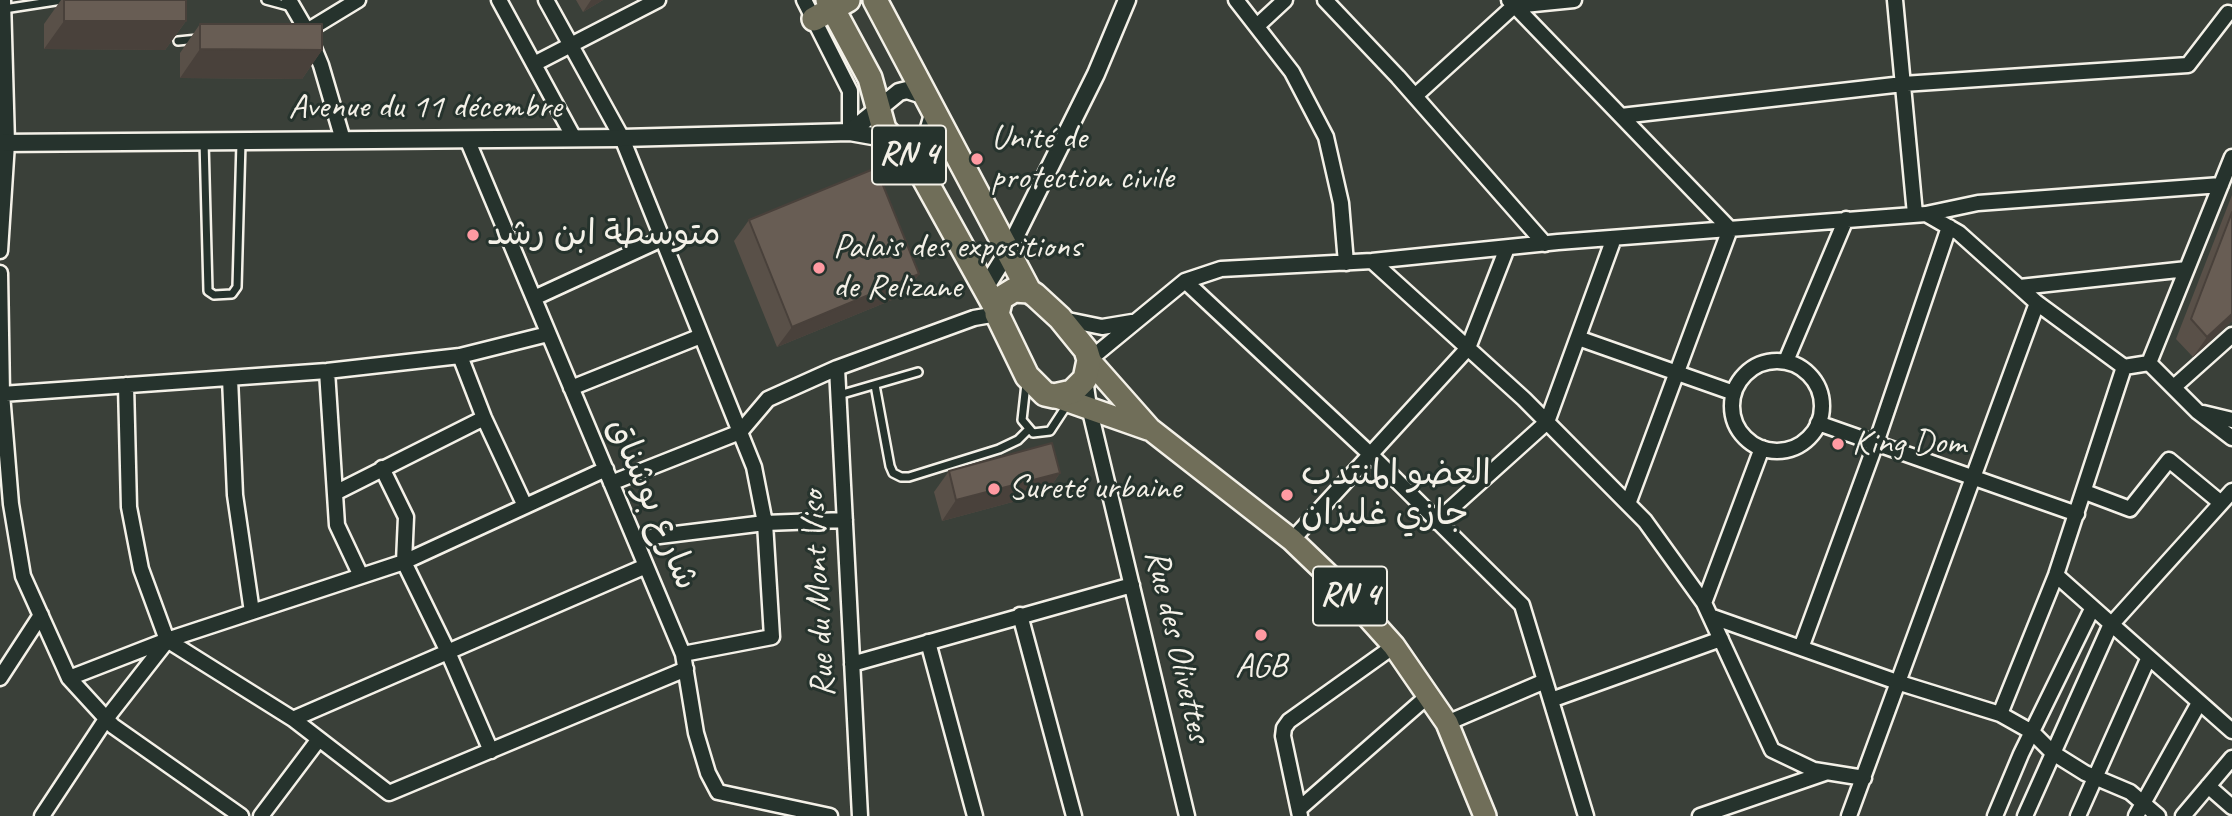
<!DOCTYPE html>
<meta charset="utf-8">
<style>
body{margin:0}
canvas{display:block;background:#3a4039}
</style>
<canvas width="2232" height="816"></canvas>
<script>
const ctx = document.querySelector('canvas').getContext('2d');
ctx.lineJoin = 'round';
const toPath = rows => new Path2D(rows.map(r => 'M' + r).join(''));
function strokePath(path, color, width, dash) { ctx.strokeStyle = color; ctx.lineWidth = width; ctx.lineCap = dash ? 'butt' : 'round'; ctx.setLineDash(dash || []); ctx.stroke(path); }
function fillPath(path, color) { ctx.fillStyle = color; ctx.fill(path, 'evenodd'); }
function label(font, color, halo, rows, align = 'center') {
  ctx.font = font + ' Caveat,"Playpen Sans Arabic",sans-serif'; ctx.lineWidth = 6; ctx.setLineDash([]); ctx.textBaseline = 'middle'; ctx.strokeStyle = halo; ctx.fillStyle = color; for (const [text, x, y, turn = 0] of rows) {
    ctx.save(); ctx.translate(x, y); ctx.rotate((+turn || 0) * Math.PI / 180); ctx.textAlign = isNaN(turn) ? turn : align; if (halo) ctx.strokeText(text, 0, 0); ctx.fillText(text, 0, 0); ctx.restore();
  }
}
const service = toPath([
 [266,0,292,7],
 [4,9,62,0],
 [178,41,198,39],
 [204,141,208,291,214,295,232,294,237,287,241,142],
 [1026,384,1022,420,1033,433,1050,431,1067,405],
 [875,385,890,466,893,473,901,477,909,477,999,449,1018,440,1028,430],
 [839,395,918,372]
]);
const minor = toPath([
 [289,0,307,31,321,65,343,140],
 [499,0,574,138],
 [546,0,622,138,754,467,765,523,772,637,683,654],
 [804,0,850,91,850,132],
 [1236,0,1292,72,1326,137,1341,203,1346,263],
 [1325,0,1398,77,1545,244],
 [1509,0,1730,229,1628,504],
 [1895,0,1915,214],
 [1257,26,1285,0],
 [307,31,358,0],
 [534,64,658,0],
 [1415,96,1514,6,1574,0],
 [1621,116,1903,84,2188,65,2228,13],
 [467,139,683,654,696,733,708,773,718,792,830,816],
 [1926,214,1978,203,2221,185],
 [0,251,7,143,3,0],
 [1372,261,1524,399,1645,521,1704,603,1772,750,1814,770,1864,778],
 [0,273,2,394,11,504,23,576,69,678,113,726,241,816],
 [1185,281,1370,454,1522,605,1586,816],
 [2020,287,2187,269],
 [534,298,662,239],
 [1063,319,1102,327,1132,322],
 [1578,338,1734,393],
 [460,356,484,418,525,506],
 [1089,360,1185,281,1221,269,1372,261,1558,242,1926,214,1959,233,2037,303,2124,367],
 [1786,361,1846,219],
 '1732 406a45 45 0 1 1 90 0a45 45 0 1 1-90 0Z',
 [2149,363,2232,157],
 [837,368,860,816],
 [327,371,337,525,361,576],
 [230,378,235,495,252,612],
 [1085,379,1089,407,1187,816],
 [126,385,129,507,141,569,167,640,293,719,389,793,686,669],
 [2175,386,2232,335],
 [571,388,701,336],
 [2,394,327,371,460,356,548,334],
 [2203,413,2232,420],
 [1818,423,2077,514],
 [382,468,406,517,404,562,448,652,491,751],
 [611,483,740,432,768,399,837,368,974,318,997,314],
 [337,492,484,418],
 [2085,492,2130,509,2169,460,2221,503],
 [1436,522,1547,422,1614,238],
 [635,539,765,523,845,520],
 [1292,540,1468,348,1507,248],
 [2056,575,2232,731],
 [1704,603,1762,448],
 [1020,615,1074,816],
 [1710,616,1900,683,2000,714,2032,732,2053,753,2085,773,2130,792,2158,816],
 [928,642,975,816],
 [1801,648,1876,443,1949,227],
 [852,664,1132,585],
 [0,678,41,615],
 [69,678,167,640,404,562,606,469],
 [1551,700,1721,639],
 [2000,714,2056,575,2124,367,2149,363,2198,412,2232,438],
 [293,719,646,566],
 [1447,723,1545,681],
 [2208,786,2232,807],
 [1299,809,1429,695],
 [42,816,106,719,167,641],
 [261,816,319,739],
 [1300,816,1283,736,1284,728,1289,721,1394,646],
 [1700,816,1825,773],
 [1849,816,2037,303],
 [1995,816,2021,754,2092,609],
 [2025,816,2110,626,2232,491],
 [2078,816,2148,659],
 [2136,816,2199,703],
 [2183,816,2232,758]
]);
const tertiary = toPath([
 [850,132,899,92,907,90,926,96],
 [0,143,622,138,850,132,912,143,927,135,934,111],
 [985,288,1007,253,1096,74,1127,0]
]);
const primary = toPath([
 [1089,360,1150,429,1292,540,1341,587,1394,646,1447,723,1485,816],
 [1054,396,1148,429]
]);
const trunk = toPath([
 [828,0,870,78,884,129,915,162,997,310],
 [875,0,1029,291],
 [814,19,848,0],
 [1014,290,1029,291,1035,295,1060,318,1086,350,1089,360,1085,379,1072,392,1054,396,1045,394,1027,376,997,314,1001,298,1014,290]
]);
strokePath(service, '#f4f1e8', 12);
strokePath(minor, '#f4f1e8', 19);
strokePath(tertiary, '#f4f1e8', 21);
strokePath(primary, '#f4f1e8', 26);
strokePath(trunk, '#f4f1e8', 28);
strokePath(service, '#26332d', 7);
strokePath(minor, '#26332d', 14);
strokePath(tertiary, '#26332d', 16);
strokePath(primary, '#706e59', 21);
strokePath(trunk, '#706e59', 23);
fillPath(toPath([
 [61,0,186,0,186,21,165,50,44,49,44,24],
 [576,0,603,0,583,12],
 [200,24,322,50,302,79,180,78,180,53],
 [2232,195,2232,321,2193,357,2176,339],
 [749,220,919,274,904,295,777,347,734,241],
 [949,471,1060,473,1046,493,942,521,934,492]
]), '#595048');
fillPath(toPath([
 [591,0,603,0,583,12],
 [64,21,186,21,165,50,44,49],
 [200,49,322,50,302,79,180,78],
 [919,274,904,295,777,347,792,327],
 [2232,314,2232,321,2193,357,2207,337],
 [1060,473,1046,493,942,521,956,500]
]), '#49413b');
const building = toPath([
 [64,0,186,0,186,21,64,21,64,0],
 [200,24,322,24,322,50,200,49,200,24],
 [876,168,919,274,792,327,749,220,876,168],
 [2232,212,2232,314,2207,337,2191,319,2232,212],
 [1052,443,1060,473,956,500,949,471,1052,443]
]);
fillPath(building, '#685d54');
strokePath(building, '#49413b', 2);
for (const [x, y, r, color] of [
 [977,159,7,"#ff9aa2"],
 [473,235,7,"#ff9aa2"],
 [819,268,7,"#ff9aa2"],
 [1838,444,7,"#ff9aa2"],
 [994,489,7,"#ff9aa2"],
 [1287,495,7,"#ff9aa2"],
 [1261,635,7,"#ff9aa2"]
]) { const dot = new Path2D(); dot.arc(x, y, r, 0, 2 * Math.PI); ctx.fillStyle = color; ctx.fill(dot); strokePath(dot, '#26332d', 2.5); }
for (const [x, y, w] of [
 [909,155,74],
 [1350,596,74]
]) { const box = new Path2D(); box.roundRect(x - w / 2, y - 29.5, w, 59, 5); ctx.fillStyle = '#26332d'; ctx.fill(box); strokePath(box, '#f4f1e8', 2); }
label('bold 33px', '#f4f1e8', null, [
 ["RN 4",909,155],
 ["RN 4",1350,596]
]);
label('35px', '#f4f1e8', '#26332d', [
 ["Avenue du 11 décembre",425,108],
 ["شارع بوشناق",652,504,67],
 ["Rue du Mont Viso",819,594,-93],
 ["Rue des Olivettes",1177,646,77]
]);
label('35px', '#f4f1e8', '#26332d', [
 ["Unité de",991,139],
 ["protection civile",991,179],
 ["متوسطة ابن رشد",487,235],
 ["Palais des expositions",833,248],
 ["de Relizane",833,288],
 ["King Dom",1852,444],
 ["العضو المنتدب",1301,475],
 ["جازي غليزان",1301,515],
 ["Sureté urbaine",1008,489],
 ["AGB",1261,667,"center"]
], 'left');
</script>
